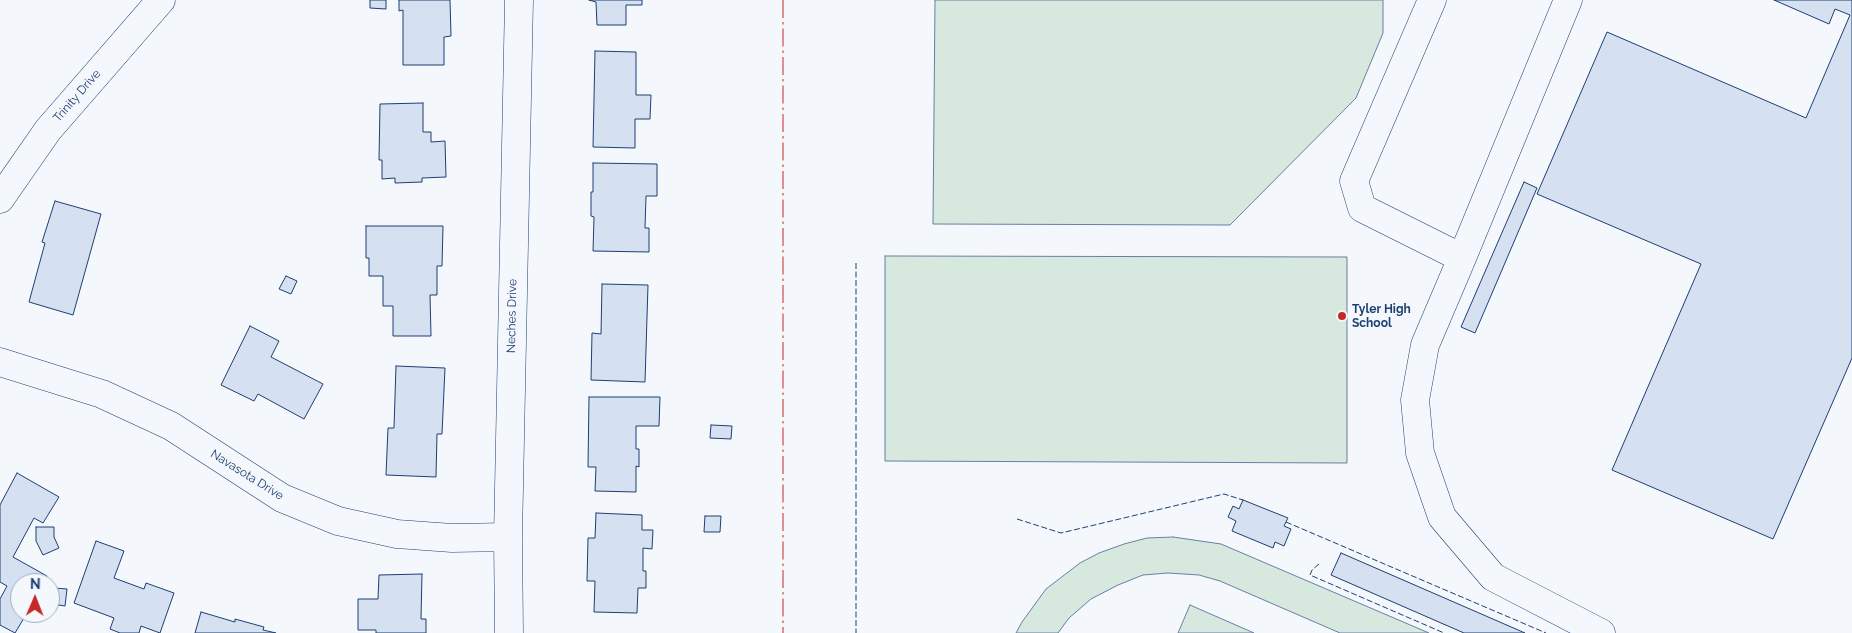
<!DOCTYPE html>
<style>
body{margin:0}
#map{position:relative;width:1852px;height:633px;overflow:hidden;background:#f4f7fb;font-family:Raleway,sans-serif}
canvas{display:block}
.north{position:absolute;left:10px;top:573px;width:50px;height:50px;box-sizing:border-box;background:#f4f7fb;border:1px solid #9eadc5;border-radius:50%;rotate:1deg;font-size:14px;font-weight:700;line-height:20px;text-align:center;color:#1d3f73}
.north::after{content:'';display:block;margin:auto;width:18px;height:22px;background:#c62828;clip-path:polygon(50% 0,100% 100%,50% 72%,0 100%)}
</style>
<div id="map">
<canvas width="1852" height="633"></canvas>
<div class="north">N</div>
</div>
<script>
const ctx = document.querySelector('canvas').getContext('2d');
ctx.lineJoin = 'round';
function fillPath(path, color) { ctx.fillStyle = color; ctx.fill(path, 'evenodd'); }
const toPath = rows => new Path2D(rows.map(r => 'M' + r).join(''));
function strokePath(path, color, width, dash) { ctx.strokeStyle = color; ctx.lineWidth = width; ctx.lineCap = dash ? 'butt' : 'round'; ctx.setLineDash(dash || []); ctx.stroke(path); }
function label(font, color, halo, rows, align = 'center') {
  ctx.font = font + ' Raleway,sans-serif'; ctx.lineWidth = 4; ctx.setLineDash([]); ctx.textBaseline = 'middle'; ctx.strokeStyle = halo; ctx.fillStyle = color; for (const [text, x, y, turn = 0] of rows) {
    ctx.save(); ctx.translate(x, y); ctx.rotate((+turn || 0) * Math.PI / 180); ctx.textAlign = isNaN(turn) ? turn : align; if (halo) ctx.strokeText(text, 0, 0); ctx.fillText(text, 0, 0); ctx.restore();
  }
}
const green = toPath([
 [935,0,1383,0,1383,33,1356,98,1230,225,933,224,935,0],
 [885,256,1347,257,1347,463,885,461,885,256],
 [1173,537,1221,544,1429,633,1340,633,1220,581,1199,575,1168,573,1143,575,1118,585,1091,599,1069,618,1058,633,1016,633,1022,622,1046,589,1080,563,1099,553,1124,544,1147,538,1173,537],
 [1190,605,1254,633,1178,633,1190,605]
]);
fillPath(green, '#d7e8df');
strokePath(green, '#687fa3', 1);
const building = toPath([
 [370,0,386,0,386,9,370,8,370,0],
 [399,0,450,0,451,36,444,37,444,65,403,65,403,10,399,11,399,0],
 [589,0,642,0,642,5,626,5,626,25,597,25,596,2,589,0],
 [1774,0,1852,0,1852,358,1773,539,1612,470,1701,264,1537,194,1607,32,1806,118,1850,15,1835,9,1829,24,1774,0],
 [595,51,636,52,636,95,651,95,650,119,635,119,635,148,593,147,595,51],
 [423,103,423,132,431,132,431,142,445,141,446,177,422,178,422,182,395,183,395,178,382,179,382,160,379,160,380,104,423,103],
 [593,163,657,164,657,196,646,196,645,228,649,228,649,252,593,251,594,217,591,216,591,192,593,192,593,163],
 [1524,182,1537,188,1475,333,1461,327,1524,182],
 [55,201,101,214,73,315,29,302,45,243,42,242,55,201],
 [366,226,443,226,442,266,437,266,437,295,430,295,431,336,393,336,393,306,383,306,383,276,369,276,369,258,366,258,366,226],
 [286,276,297,281,291,294,279,289,286,276],
 [602,284,648,285,645,382,591,380,592,333,601,334,602,284],
 [250,326,279,341,271,357,323,384,304,419,258,394,254,401,221,385,250,326],
 [396,366,445,368,442,434,437,434,436,477,386,475,388,428,394,428,396,366],
 [589,397,660,397,659,426,636,426,636,449,639,449,639,467,636,466,636,492,595,491,596,467,588,467,589,397],
 [711,425,732,426,731,439,710,438,711,425],
 [17,473,59,497,43,523,34,518,13,557,47,576,43,583,20,583,20,613,27,613,15,633,0,625,0,599,7,586,0,582,0,505,17,473],
 [1243,500,1288,518,1284,526,1291,529,1284,546,1275,542,1273,548,1232,531,1236,521,1228,517,1233,506,1239,509,1243,500],
 [596,513,642,515,642,530,653,530,652,549,643,548,643,571,646,571,646,588,638,588,637,613,594,612,595,581,587,581,588,538,595,538,596,513],
 [705,516,721,516,720,532,704,532,705,516],
 [36,527,54,527,54,537,59,548,43,555,36,541,36,527],
 [96,541,124,551,114,578,144,589,146,583,174,593,160,633,141,626,139,633,120,633,110,629,114,618,74,603,96,541],
 [1341,553,1525,633,1464,633,1331,575,1341,553],
 [422,574,421,619,426,619,426,633,376,633,376,630,358,630,358,599,378,599,379,575,422,574],
 [54,588,67,589,65,606,52,604,54,588],
 [201,612,235,622,235,619,264,627,263,630,276,633,195,633,201,612]
]);
fillPath(building, '#d5e0f0');
strokePath(building, '#1d3f73', 1);
const minor = toPath([
 [1432,0,1354,181,1362,208,1462,258,1425,345,1415,400,1420,453,1442,517,1493,577,1601,633],
 [0,199,48,130,161,0],
 [1462,258,1568,0],
 [0,362,102,394,171,426,282,498,338,521,397,534,452,538,508,537],
 [509,633,508,537,519,0]
]);
strokePath(minor, '#1d3f73', 29);
strokePath(minor, '#f4f7fb', 28);
strokePath(toPath([
 [856,263,856,633],
 [1017,519,1061,533,1224,494,1243,500],
 [1286,522,1546,633],
 [1319,564,1312,570,1310,575,1444,633]
]), '#1d3f73', 1, [6, 2.5]);
strokePath(toPath([
 [783,0,783,633]
]), '#c62828', 1, [18, 4, 2.5, 4]);
for (const [x, y, r, color] of [
 [1342,316,5,"#c62828"]
]) { const dot = new Path2D(); dot.arc(x, y, r, 0, 2 * Math.PI); ctx.fillStyle = color; ctx.fill(dot); strokePath(dot, '#f4f7fb', 2); }
label('12px', '#1d3f73', '#f4f7fb', [
 ["Trinity Drive",77,96,-49],
 ["Neches Drive",512,316,-89],
 ["Navasota Drive",247,475,32]
]);
label('bold 12px', '#1d3f73', '#f4f7fb', [
 ["Tyler High",1352,309],
 ["School",1352,323]
], 'left');
</script>
